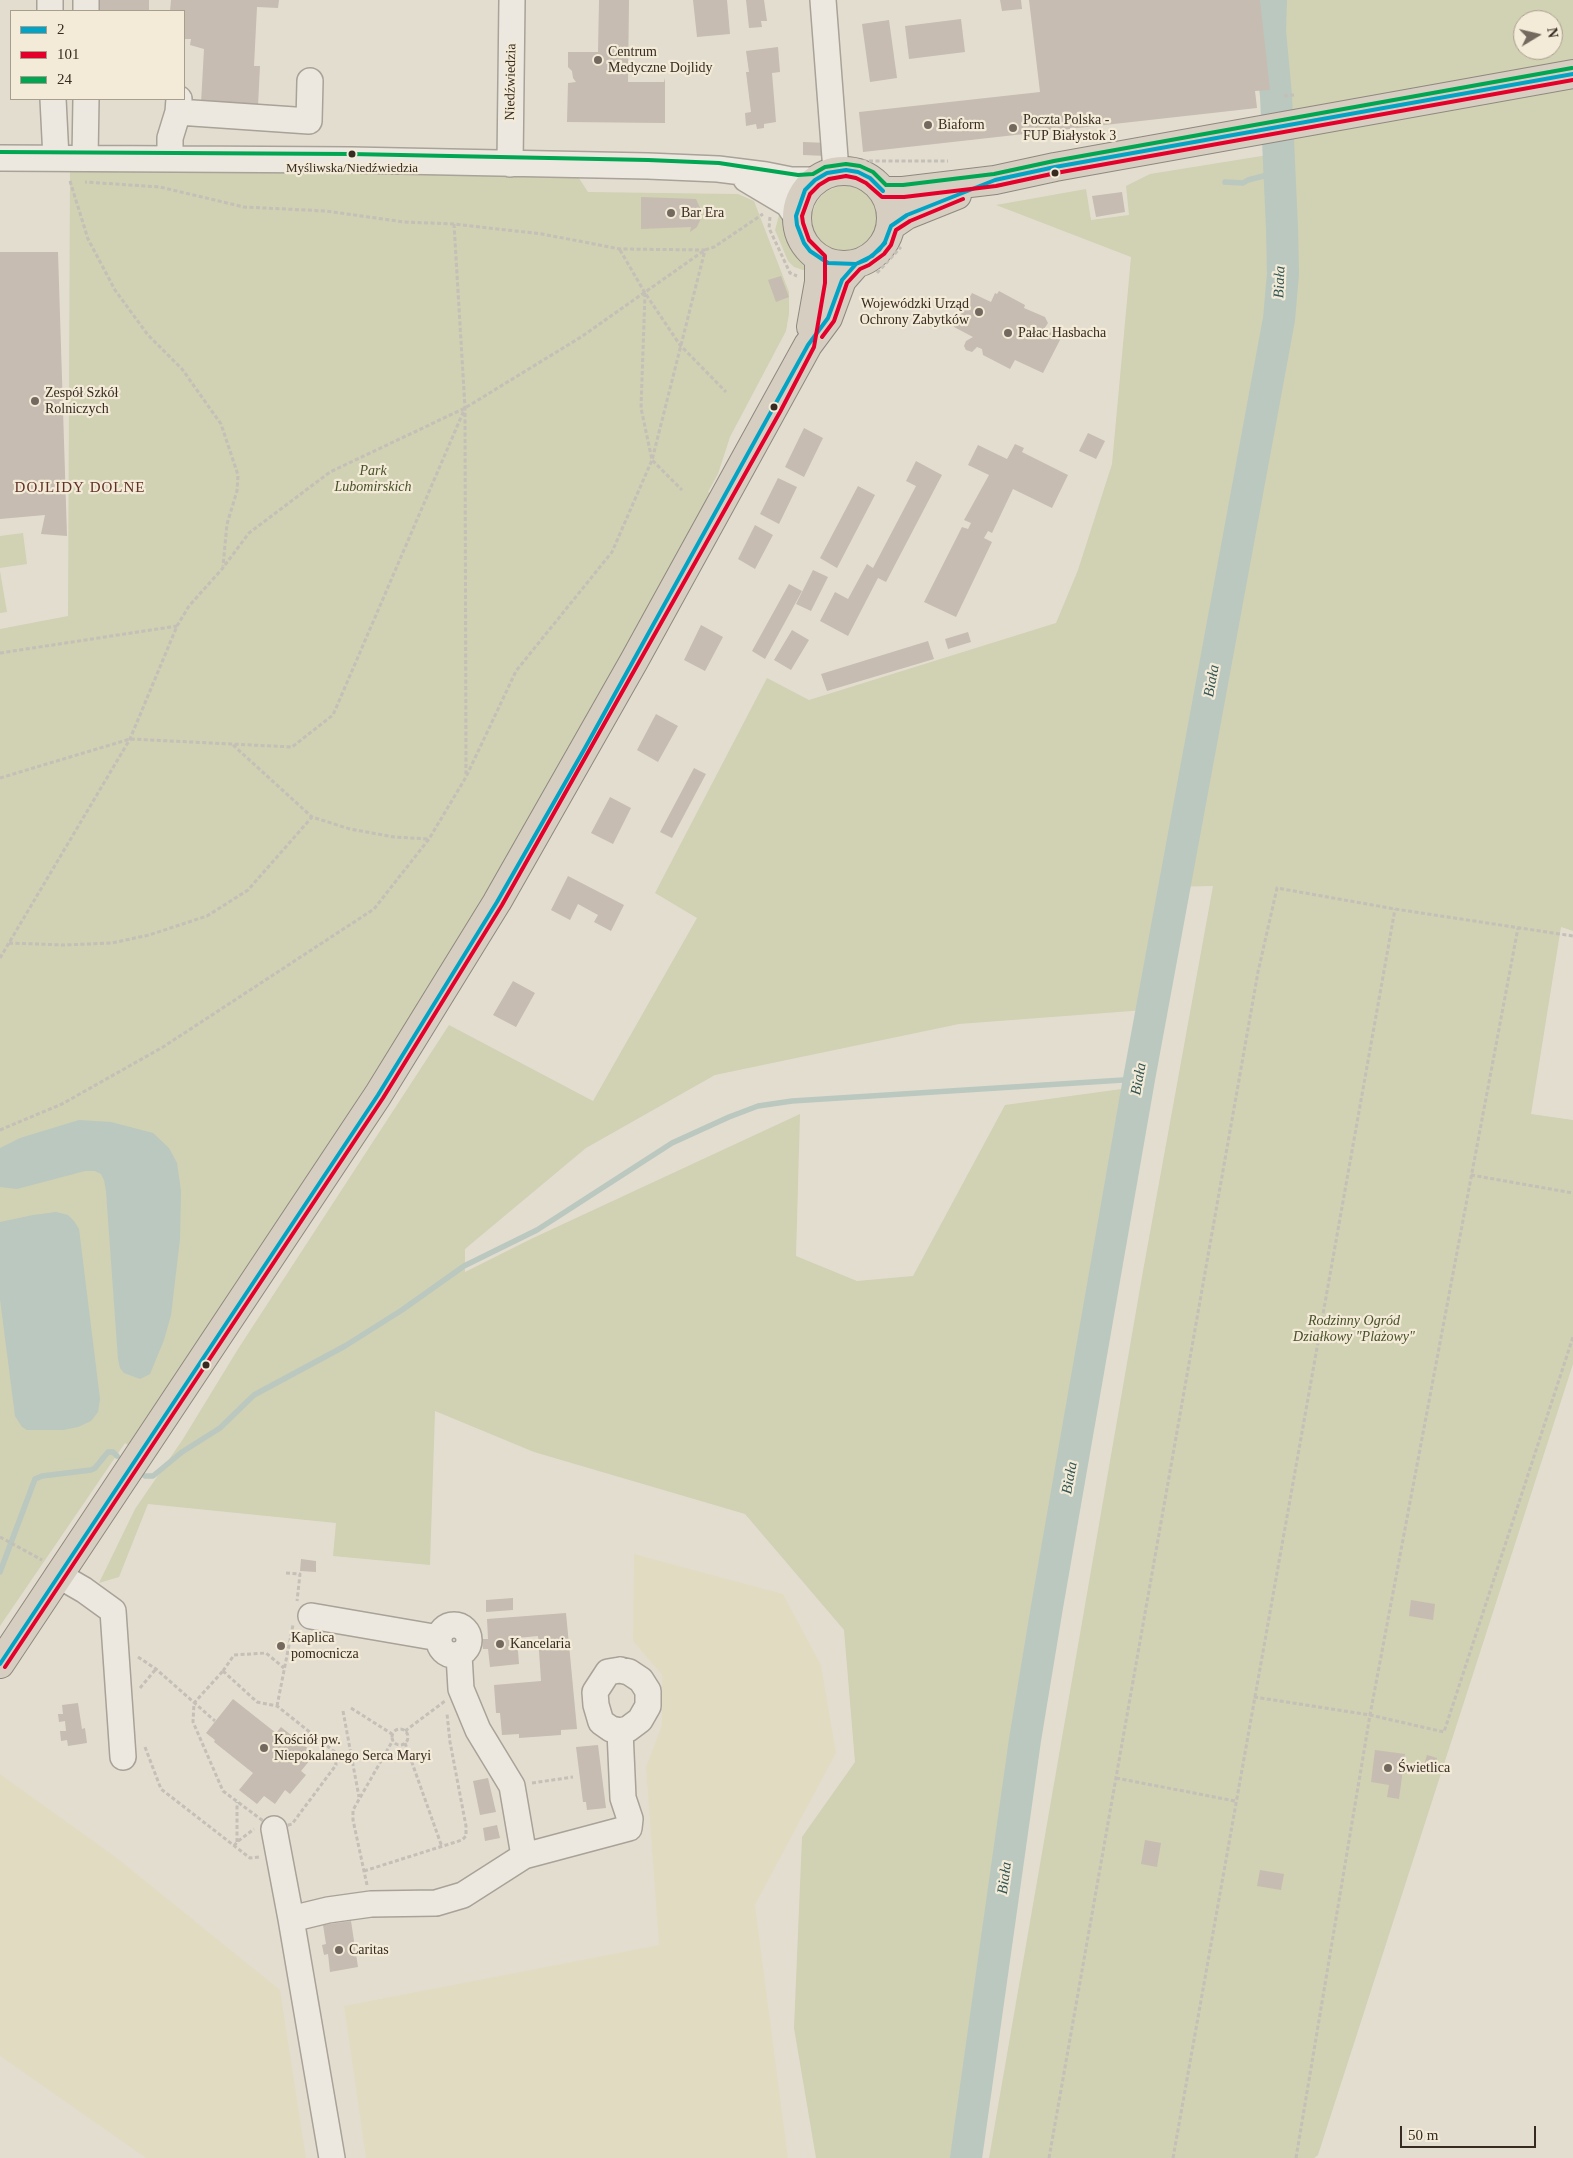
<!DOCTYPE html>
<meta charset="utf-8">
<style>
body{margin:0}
#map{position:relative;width:1573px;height:2158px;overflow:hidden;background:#e3ddd0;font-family:"Times New Roman",serif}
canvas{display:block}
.legend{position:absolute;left:10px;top:10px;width:175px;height:90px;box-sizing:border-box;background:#f3ead7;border:1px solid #a89e8e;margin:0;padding:6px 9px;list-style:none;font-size:15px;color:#372b21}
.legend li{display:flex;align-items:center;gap:10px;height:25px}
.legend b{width:25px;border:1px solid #a89e8e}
.north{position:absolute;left:1513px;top:10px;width:50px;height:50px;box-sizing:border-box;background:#f3ead7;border:1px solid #a89e8e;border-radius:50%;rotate:81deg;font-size:14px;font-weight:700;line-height:20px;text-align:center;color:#372b21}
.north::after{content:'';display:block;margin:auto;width:18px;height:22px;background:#73695e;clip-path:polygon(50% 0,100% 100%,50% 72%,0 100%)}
.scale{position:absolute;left:1400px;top:2126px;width:136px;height:22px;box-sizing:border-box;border:2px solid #372b21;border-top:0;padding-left:6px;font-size:15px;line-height:18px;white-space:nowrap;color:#372b21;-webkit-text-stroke:4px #f3ead7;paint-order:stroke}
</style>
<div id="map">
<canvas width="1573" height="2158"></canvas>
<ul class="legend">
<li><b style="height:6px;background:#03a3c5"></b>2</li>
<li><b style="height:6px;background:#e4002b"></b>101</li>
<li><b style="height:6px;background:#00a651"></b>24</li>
</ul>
<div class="north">N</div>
<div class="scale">50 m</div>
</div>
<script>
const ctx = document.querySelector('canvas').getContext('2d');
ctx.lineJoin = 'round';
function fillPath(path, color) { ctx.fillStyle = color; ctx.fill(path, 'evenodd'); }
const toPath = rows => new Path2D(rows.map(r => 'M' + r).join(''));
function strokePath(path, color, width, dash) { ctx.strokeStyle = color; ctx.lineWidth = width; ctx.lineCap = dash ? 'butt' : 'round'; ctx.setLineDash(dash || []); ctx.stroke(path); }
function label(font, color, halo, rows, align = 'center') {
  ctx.font = font + ' "Times New Roman",serif'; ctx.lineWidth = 4.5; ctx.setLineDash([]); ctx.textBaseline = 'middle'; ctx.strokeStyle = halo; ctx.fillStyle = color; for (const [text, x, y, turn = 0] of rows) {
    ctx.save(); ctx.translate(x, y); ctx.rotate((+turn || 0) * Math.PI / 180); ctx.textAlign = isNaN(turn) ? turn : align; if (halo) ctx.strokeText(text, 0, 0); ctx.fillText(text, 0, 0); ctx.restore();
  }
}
fillPath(toPath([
 [634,1554,783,1594,821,1665,836,1753,755,1905,788,2158,366,2158,344,2006,659,1945,646,1767,662,1725,662,1675,633,1641],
 [0,1774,117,1858,280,1990,306,2158,146,2158,0,2056]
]), '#e1dbc2');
fillPath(toPath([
 [1262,0,1573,0,1573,931,1561,927,1531,1114,1573,1120,1573,1364,1318,2155,1314,2158,989,2158,1143,1271,1213,886,1166,887,1145,1010,959,1024,715,1075,586,1148,465,1249,465,1272,533,1238,800,1114,796,1256,857,1281,913,1276,1005,1105,1136,1087,950,2158,816,2158,794,2028,802,1837,855,1762,844,1630,745,1514,534,1452,435,1411,430,1565,333,1556,336,1523,148,1504,119,1577,99,1583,135,1509,183,1439,238,1349,449,1025,593,1101,697,918,655,893,767,678,809,700,1056,623,1078,570,1112,464,1131,257,996,205,1086,189,1091,220,1129,215,1126,186,1150,174,1274,154],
 [1523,20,1553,20,1553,50,1523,50],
 [70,170,577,175,588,192,738,194,754,201,789,292,789,314,786,331,730,437,718,474,708,492,713,495,486,897,268,1240,129,1446,125,1443,0,1626,0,629,68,616],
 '812 219a33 33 0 1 1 66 0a33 33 0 1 1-66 0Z',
 [780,212,786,216,789,230,805,262,806,271,794,267,788,261,775,230],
 [23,533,27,564,0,568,0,536],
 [0,571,7,612,0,613]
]), '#d1d1b3');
fillPath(toPath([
 [79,1120,111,1122,153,1133,169,1148,177,1163,181,1191,180,1239,171,1315,164,1340,150,1374,140,1379,124,1373,120,1368,118,1359,106,1191,104,1180,101,1174,95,1171,85,1171,17,1189,0,1187,0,1148,20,1138],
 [56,1212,68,1215,74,1221,79,1229,100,1399,98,1412,91,1421,78,1427,63,1430,27,1430,22,1427,15,1416,0,1299,0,1222,33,1215]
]), '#bac8bf');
strokePath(toPath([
 [1225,182,1243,183,1248,180,1279,172],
 [145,1476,153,1476,182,1452,220,1428,254,1395,345,1346,402,1310,464,1266,537,1230,672,1143,729,1117,758,1106,792,1101,1139,1079],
 [0,1572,35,1479,42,1476,91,1470,95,1468,108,1452,113,1452,117,1456]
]), '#bac8bf', 5.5);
strokePath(toPath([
 [966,2158,1025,1740,1047,1607,1139,1079,1279,319,1283,274,1282,228,1276,96,1270,31,1271,0]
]), '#bac8bf', 32);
fillPath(toPath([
 [98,0,149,0,149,11,98,11],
 [171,0,279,0,278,8,257,7,254,66,260,66,258,106,201,103,204,49,190,45,191,39,184,39,184,11,170,11],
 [599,0,629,0,628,82,664,82,665,78,665,123,567,122,568,83,576,82,573,78,572,71,568,67,568,52,598,52],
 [693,0,727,0,730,34,697,37],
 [746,0,764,0,767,21,761,21,762,27,749,28],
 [1000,0,1021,0,1022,9,1002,11],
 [1029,0,1260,0,1270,90,1255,91,1257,108,863,152,859,112,1040,92],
 [961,19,965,52,909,59,905,26],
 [889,20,897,78,870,82,862,24],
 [778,47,780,72,772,73,776,122,764,124,764,128,757,129,756,124,746,126,745,113,751,112,746,72,749,72,746,51],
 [803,142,828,143,827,156,803,155],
 [1122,192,1125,212,1096,217,1092,196],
 [641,197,696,199,700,208,701,218,697,227,690,232,691,227,641,229],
 [0,252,58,252,67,536,41,534,45,515,0,519],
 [781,276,789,297,776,302,768,280],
 [999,291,1025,305,1024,308,1045,317,1048,323,1044,329,1061,338,1043,373,1015,360,1010,369,983,355,982,349,977,347,972,352,966,350,964,346,966,341,973,337,954,327,972,293,991,302,995,293,997,294],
 [804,428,823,438,804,477,785,467],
 [1088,433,1105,441,1096,459,1079,451],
 [1015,444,1024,448,1022,452,1068,475,1052,508,1013,489,992,533,988,531,984,538,992,542,956,617,924,602,962,527,968,529,971,523,964,520,989,475,968,465,978,445,1007,459],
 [916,461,942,475,886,582,878,578,848,636,820,621,835,592,848,599,867,564,873,568,916,486,906,481],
 [778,478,797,487,779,524,760,514],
 [858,486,875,495,837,568,820,558],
 [755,525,773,535,755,569,738,559],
 [813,570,828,577,811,611,796,604],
 [789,584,802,591,765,659,752,651],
 [701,625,723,637,705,671,684,660],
 [792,630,809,640,791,670,774,660],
 [968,632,971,642,948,649,945,639],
 [928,641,934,659,827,691,821,674],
 [656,714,678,726,658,762,637,750],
 [694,768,706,774,672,838,660,832],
 [610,797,631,808,613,844,591,833],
 [568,876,624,905,611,931,594,922,598,915,578,904,570,920,551,910],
 [513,981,535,993,516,1027,493,1015],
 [301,1559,316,1561,316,1572,300,1571],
 [513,1598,513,1610,486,1612,486,1600],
 [1411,1600,1435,1604,1433,1620,1409,1616],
 [566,1613,577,1729,561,1730,561,1735,519,1738,519,1734,502,1735,500,1713,496,1713,494,1685,541,1681,538,1636,517,1638,519,1664,490,1667,488,1649,483,1649,482,1639,488,1639,487,1619],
 [279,1640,287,1647,284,1651,275,1644],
 [233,1699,276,1733,281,1727,315,1754,301,1771,306,1775,290,1794,285,1790,275,1804,264,1796,257,1804,239,1790,253,1773,214,1742,215,1740,206,1733],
 [78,1703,82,1729,85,1728,87,1743,68,1746,67,1740,61,1741,60,1731,66,1731,65,1721,59,1722,58,1714,63,1714,62,1705],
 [598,1745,606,1808,587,1810,586,1802,583,1802,576,1747],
 [1375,1750,1405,1754,1399,1799,1387,1797,1389,1785,1371,1782],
 [1427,1755,1437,1758,1433,1773,1422,1772],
 [488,1778,496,1812,480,1815,473,1781],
 [497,1825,500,1838,485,1841,483,1828],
 [1145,1840,1161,1843,1157,1867,1141,1864],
 [1260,1870,1284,1874,1281,1890,1257,1886],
 [351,1921,358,1967,330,1972,328,1954,324,1955,322,1945,326,1944,323,1925]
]), '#c6bcb1');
const minor = toPath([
 [823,0,836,171],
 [50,11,50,0],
 [86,11,86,0],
 [53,99,56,158],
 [178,112,309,121,310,81],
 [0,158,351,160,648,166,718,169,766,175,791,180,815,180],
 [85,158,86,99],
 [170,159,170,138,178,112,179,99],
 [510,164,512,0],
 [746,179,788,204,796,216],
 [58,1575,84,1590,113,1611,123,1757],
 [311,1616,439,1638],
 '439 1640a15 15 0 1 1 30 0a15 15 0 1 1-30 0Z',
 [620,1670,629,1672,641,1680,648,1691,648,1706,640,1720,628,1729,620,1731,611,1729,601,1722,596,1705,595,1692,608,1672,620,1670],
 [274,1829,291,1919,332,2158],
 [524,1856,629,1828,630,1819,623,1798,620,1731],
 [291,1919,328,1910,371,1904,436,1903,463,1895,524,1856,512,1786,478,1730,461,1689,459,1655]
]);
const highway = toPath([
 '797 218a47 47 0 1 1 94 0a47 47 0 1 1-94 0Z',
 [883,191,903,191,995,180,1055,167,1573,74],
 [891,226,907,215,957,195],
 [811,327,819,282,819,258],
 [0,1664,378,1095,497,902,634,661,808,345,828,318,842,280,856,264]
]);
strokePath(minor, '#a8a298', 28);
strokePath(highway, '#8e887f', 30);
strokePath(toPath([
 [1284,96,1294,95],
 [856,161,948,161],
 [70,181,88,239,115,290,148,335,182,369,221,424,238,475,237,491,227,524,223,566],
 [770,217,769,228,790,273,797,276],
 [454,224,465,408],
 [620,250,645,293,680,345,726,392],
 [877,273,901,247],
 [645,293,641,408,652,460,682,490],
 [0,653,177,626],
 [233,745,312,817],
 [0,778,130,739,292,747,333,715,465,408,466,774],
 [9,943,64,945,112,943,149,935,207,916,248,890,312,817,350,829,394,837,429,839],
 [0,958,130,739,177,626,189,606,222,569,249,533,330,472,465,408,581,337,705,250,714,247,763,214],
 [0,1130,62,1104,163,1047,374,909,429,839,466,777,516,671,612,552,652,460,705,250,620,249,542,234,454,224,404,222,326,211,244,207,160,187,85,182],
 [1471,1175,1573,1193],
 [0,1537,42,1560],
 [286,1573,300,1574,297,1601],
 [138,1657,156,1669,215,1721],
 [223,1671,257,1702,277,1706,335,1752,336,1765,292,1824,274,1829,223,1791,193,1722,194,1703,223,1671],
 [223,1671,234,1655,266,1653,284,1668],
 [140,1688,156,1669],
 [1254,1697,1370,1715,1444,1732,1573,1337],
 [277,1706,293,1625],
 [351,1708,392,1734],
 [343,1711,359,1797],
 '392 1737a8 8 0 1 1 16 0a8 8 0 1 1-16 0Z',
 [405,1731,445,1701],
 [405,1743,442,1847],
 [145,1747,161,1789,250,1858,259,1857],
 [1116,1778,1235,1801],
 [532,1783,573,1777],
 [237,1842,237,1802],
 [234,1846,237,1842,254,1829],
 [364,1871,462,1840,466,1836,466,1826,450,1742,447,1714],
 [367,1885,353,1820,353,1810,393,1740],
 [1049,2158,1258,972,1277,888,1395,909,1573,936],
 [1173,2158,1395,909],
 [1296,2158,1370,1715,1518,928]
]), '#c4bfb7', 3, [4, 2.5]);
strokePath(minor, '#ece8e0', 25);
strokePath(highway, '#d5cec1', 28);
strokePath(toPath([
 [883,191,870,178,858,172,846,170,827,173,815,180,805,190,796,216,797,225,804,243,810,251,828,263,856,264,872,256,885,243],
 [891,226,907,215,995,180,1055,167,1573,74],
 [0,1664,378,1095,497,902,585,748,808,345,828,318,842,280,856,264,866,260,879,250,885,242,891,226]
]), '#03a3c5', 4);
strokePath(toPath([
 [822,337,834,321,847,283,860,269,869,265,884,254,891,245,896,230,910,221,963,199],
 [5,1667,383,1098,502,905,780,412,814,347,825,283,825,256,809,240,803,223,802,216,810,194,819,185,829,179,846,176,856,178,866,183,882,197,904,197,996,186,1056,173,1573,80]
]), '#e4002b', 4);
strokePath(toPath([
 [0,152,351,154,648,160,719,163,798,175,813,174,825,167,846,164,860,166,873,172,886,185,903,185,994,174,1054,161,1572,68]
]), '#00a651', 4);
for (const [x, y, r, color] of [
 [598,60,5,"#73695e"],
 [928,125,5,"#73695e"],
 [1013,128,5,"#73695e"],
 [352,154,4.5,"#372b21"],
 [1055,173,4.5,"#372b21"],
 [671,213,5,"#73695e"],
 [979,312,5,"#73695e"],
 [1008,333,5,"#73695e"],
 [35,401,5,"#73695e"],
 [774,407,4.5,"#372b21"],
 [206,1365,4.5,"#372b21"],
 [500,1644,5,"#73695e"],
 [281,1646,5,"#73695e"],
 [264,1748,5,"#73695e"],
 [1388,1768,5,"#73695e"],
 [339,1950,5,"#73695e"]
]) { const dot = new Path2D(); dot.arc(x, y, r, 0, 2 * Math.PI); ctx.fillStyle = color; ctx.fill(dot); strokePath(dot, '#f3ead7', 2); }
label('13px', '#372b21', '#f3ead7', [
 ["Myśliwska/Niedźwiedzia",352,169]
]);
label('14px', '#372b21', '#f3ead7', [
 ["Centrum",608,52],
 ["Medyczne Dojlidy",608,68],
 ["Poczta Polska -",1023,120],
 ["FUP Białystok 3",1023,136],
 ["Biaform",938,125],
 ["Bar Era",681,213],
 ["Wojewódzki Urząd",969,304,"right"],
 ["Ochrony Zabytków",969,320,"right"],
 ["Pałac Hasbacha",1018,333],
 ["Zespół Szkół",45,393],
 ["Rolniczych",45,409],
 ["Kaplica",291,1638],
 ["pomocnicza",291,1654],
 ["Kancelaria",510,1644],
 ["Kościół pw.",274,1740],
 ["Niepokalanego Serca Maryi",274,1756],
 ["Świetlica",1398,1768],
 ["Caritas",349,1950]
], 'left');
label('14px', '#372b21', '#f3ead7', [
 ["Niedźwiedzia",511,82,-89]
]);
label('italic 14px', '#475129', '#f3ead7', [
 ["Park",373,471],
 ["Lubomirskich",373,487],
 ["Rodzinny Ogród",1354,1321],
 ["Działkowy \"Plażowy\"",1354,1337]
]);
label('italic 15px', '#315553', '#f3ead7', [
 ["Biała",1280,282,-88],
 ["Biała",1212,681,-80],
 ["Biała",1139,1079,-80],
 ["Biała",1070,1478,-80],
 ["Biała",1005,1878,-82]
]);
ctx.letterSpacing = '1px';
label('15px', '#5f3024', '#f3ead7', [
 ["DOJLIDY DOLNE",80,488]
]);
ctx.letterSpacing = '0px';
</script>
